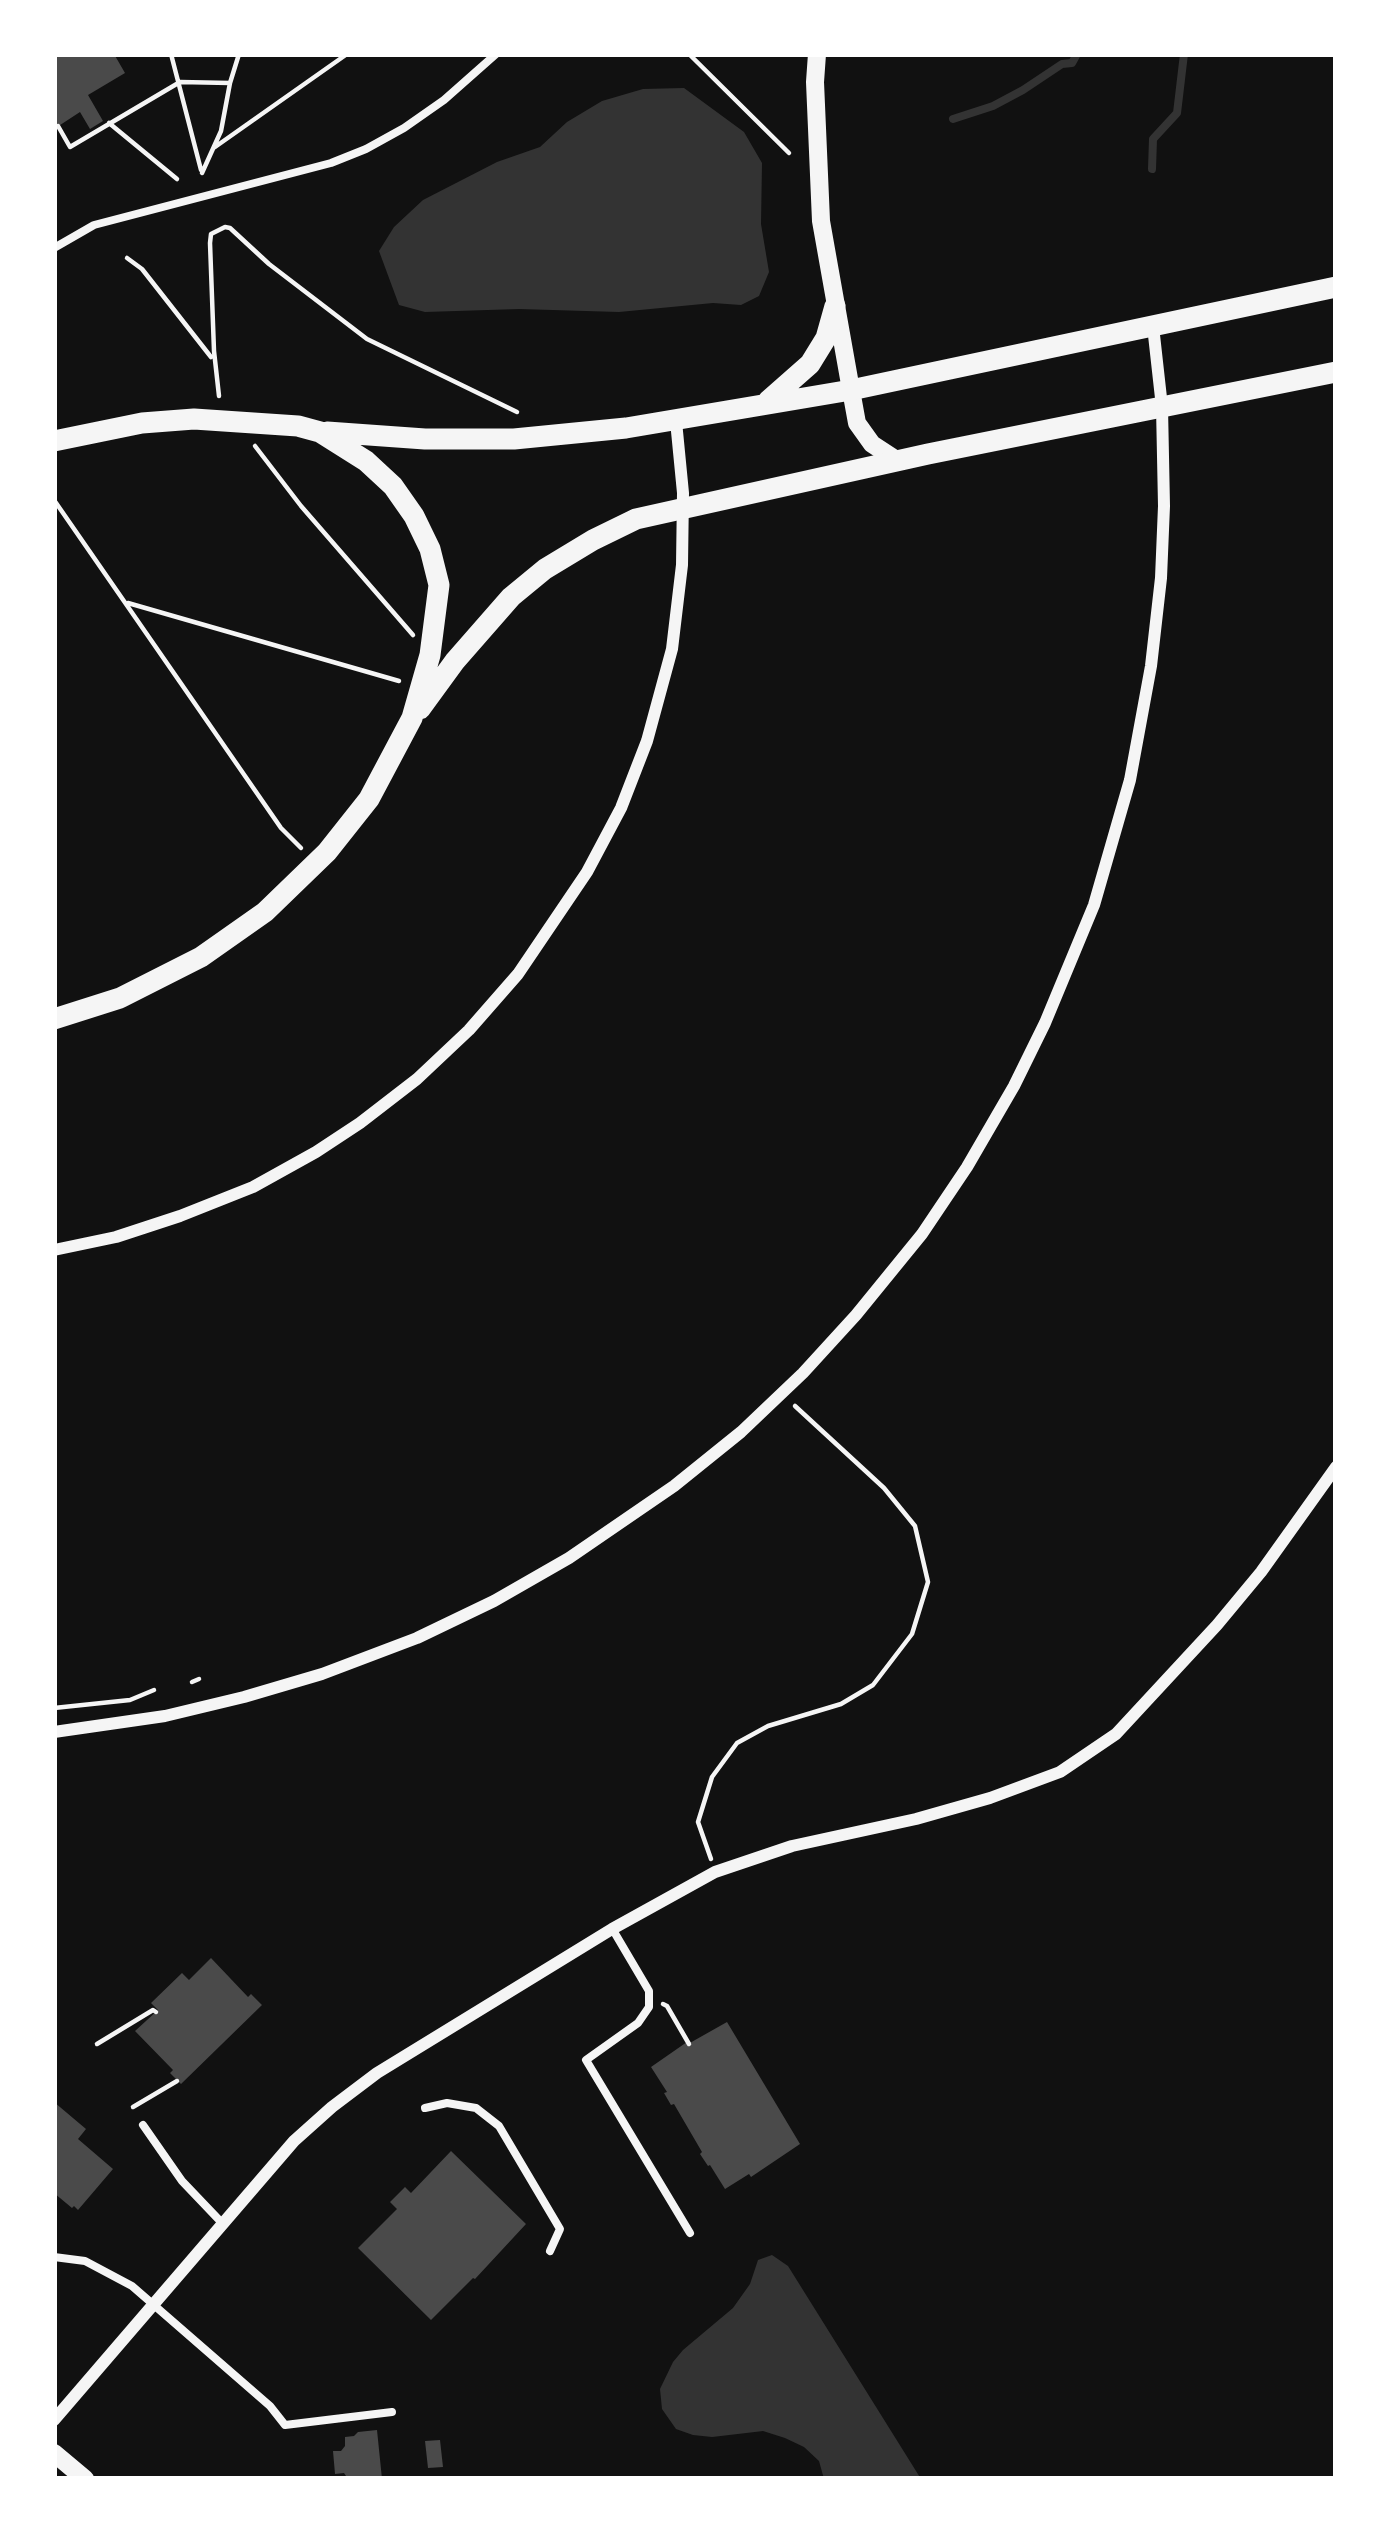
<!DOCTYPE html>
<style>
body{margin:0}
#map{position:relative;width:1390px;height:2533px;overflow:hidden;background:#111;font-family:Poppins,sans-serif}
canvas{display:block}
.frame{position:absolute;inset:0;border:57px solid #fff;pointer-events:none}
</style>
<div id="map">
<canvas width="1390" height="2533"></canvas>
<div class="frame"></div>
</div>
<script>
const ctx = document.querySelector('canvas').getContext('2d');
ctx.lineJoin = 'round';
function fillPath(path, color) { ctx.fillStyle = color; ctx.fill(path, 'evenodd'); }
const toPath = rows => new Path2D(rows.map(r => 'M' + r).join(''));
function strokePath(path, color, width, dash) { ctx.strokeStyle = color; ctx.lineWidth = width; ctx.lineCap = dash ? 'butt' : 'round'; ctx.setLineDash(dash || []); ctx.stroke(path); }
fillPath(toPath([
 [684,88,744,132,762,163,761,224,769,272,759,296,741,305,713,303,619,312,519,309,425,312,399,305,379,251,394,227,423,200,497,162,540,147,567,122,602,101,643,89],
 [772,2255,788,2266,921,2479,824,2479,819,2461,804,2447,785,2438,763,2431,712,2437,693,2435,676,2429,662,2409,660,2389,673,2362,683,2350,733,2308,750,2284,758,2260]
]), '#333');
strokePath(toPath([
 [953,119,993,106,1023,90,1062,64,1072,63,1077,54],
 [1152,169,1153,139,1177,113,1184,54]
]), '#333', 8);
fillPath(toPath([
 [54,54,114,54,125,73,88,95,103,121,90,129,80,112,54,129],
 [211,1958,248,1997,251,1994,262,2005,181,2084,170,2073,173,2070,135,2031,158,2010,151,2003,182,1973,189,1980],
 [727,2022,800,2144,751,2177,749,2174,725,2189,710,2165,708,2166,700,2154,702,2152,674,2104,671,2105,664,2093,667,2092,651,2067,687,2042,688,2044],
 [54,2102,86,2129,78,2139,113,2169,78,2210,74,2206,72,2208,54,2193],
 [451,2151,526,2224,475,2279,473,2278,431,2320,358,2248,397,2209,390,2202,405,2187,411,2193],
 [377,2430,382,2479,348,2479,344,2473,335,2474,333,2451,341,2451,345,2446,345,2437,354,2436,358,2432],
 [440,2440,443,2467,428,2468,425,2441]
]), '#4a4a4a');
strokePath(toPath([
 [171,54,201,170],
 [689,54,789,153],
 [109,123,177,179],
 [58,126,70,147,180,82,230,83],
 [215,147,347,54],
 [202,173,221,131,230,83,239,54],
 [127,258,142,269,211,357],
 [219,396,214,351,210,243,211,234,225,227,230,228,269,264,367,339,517,412],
 [255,446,301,506,413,635],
 [54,500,281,828,301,848],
 [128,603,399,681],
 [192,1682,199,1679],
 [54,1708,130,1700,154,1690],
 [711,1859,698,1822,712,1777,737,1743,768,1726,841,1704,873,1685,912,1634,928,1582,915,1526,884,1488,795,1406],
 [663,2004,667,2006,689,2044],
 [97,2044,153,2010,156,2012],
 [133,2107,177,2081]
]), '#f5f5f5', 4.5);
strokePath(toPath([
 [54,248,94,225,331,163,366,149,404,128,444,100,496,54],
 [613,1930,649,1991,649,2007,638,2023,586,2060,690,2233],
 [425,2108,447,2103,476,2108,499,2126,560,2229,550,2251],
 [143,2125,182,2181,223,2224],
 [54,2257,85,2261,132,2286,270,2406,285,2425,392,2412]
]), '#f5f5f5', 8);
strokePath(toPath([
 [54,1250,116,1237,180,1216,253,1187,316,1152,360,1123,417,1079,469,1030,518,974,587,872,621,808,647,741,672,649,682,565,683,493,676,421],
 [54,1732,165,1716,244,1697,322,1674,417,1638,494,1601,569,1558,674,1486,741,1432,803,1373,856,1315,922,1234,967,1167,1014,1086,1045,1023,1094,905,1130,780,1151,666,1161,578,1164,506,1162,407,1153,326],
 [54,2420,294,2141,332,2107,377,2073,612,1929,715,1872,792,1846,916,1819,990,1798,1060,1772,1116,1734,1217,1625,1261,1572,1336,1467]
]), '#f5f5f5', 12);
strokePath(toPath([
 [817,54,815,82,821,221,851,390,857,423,872,444,898,461],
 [54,2453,85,2479]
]), '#f5f5f5', 18);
strokePath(toPath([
 [768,401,810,364,826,338,835,306],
 [327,432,425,439,514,439,626,428,851,390,1336,287],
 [54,441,142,423,194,419,298,426,320,432,366,461,393,486,414,516,430,549,439,585,430,655,412,718,369,799,327,852,265,912,201,957,120,998,54,1019],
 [420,709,455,661,511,597,545,569,593,540,636,519,928,454,1336,372]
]), '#f5f5f5', 21);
</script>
